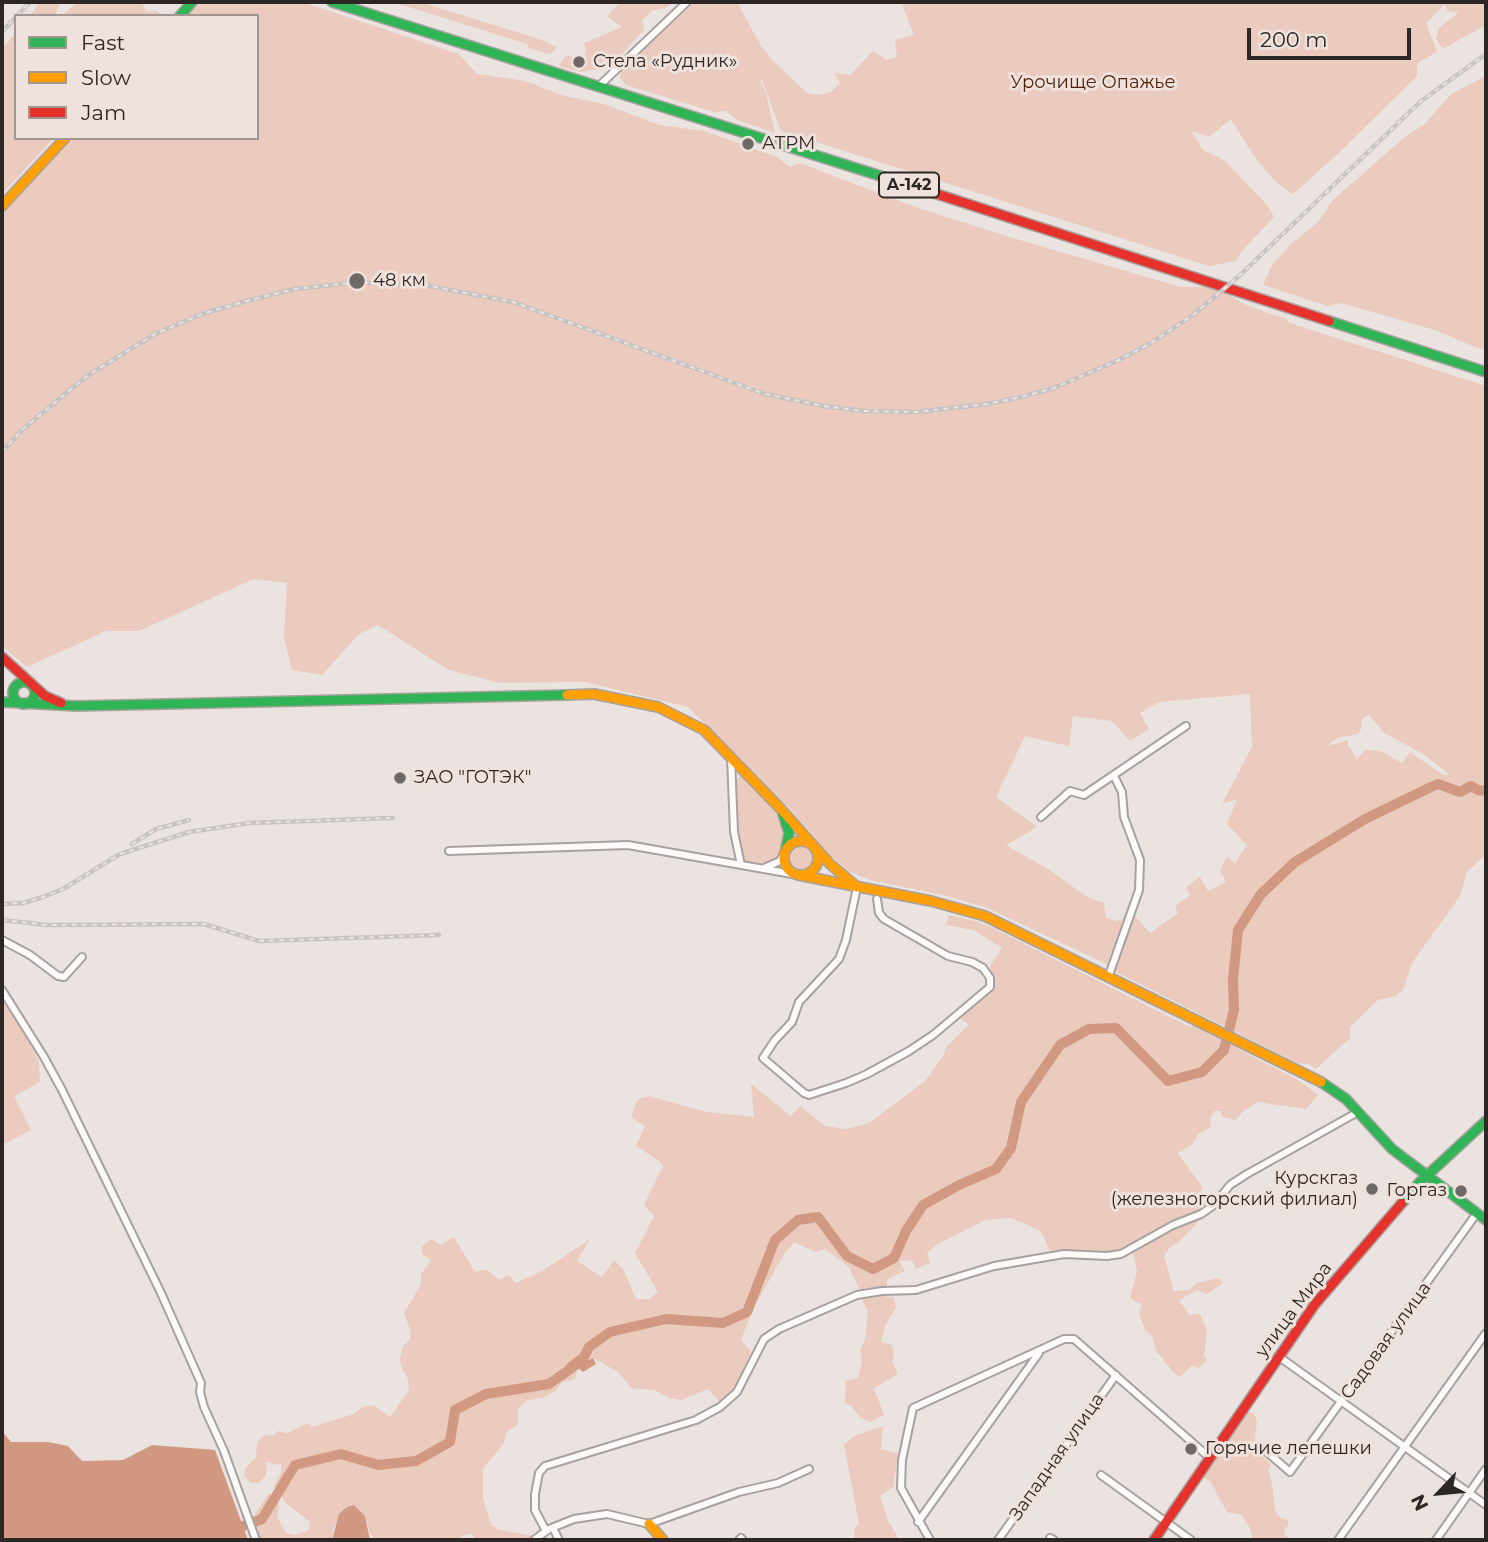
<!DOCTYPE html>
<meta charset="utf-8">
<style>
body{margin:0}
#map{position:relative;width:1488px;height:1542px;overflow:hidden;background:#eae3e0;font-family:Montserrat,sans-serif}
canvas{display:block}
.frame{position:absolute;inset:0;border:4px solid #2c2725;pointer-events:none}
.legend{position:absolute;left:14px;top:14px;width:245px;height:126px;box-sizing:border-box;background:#efe1db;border:2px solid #a19792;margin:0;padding:9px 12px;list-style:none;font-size:21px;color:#2c2725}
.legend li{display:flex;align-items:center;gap:14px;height:35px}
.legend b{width:35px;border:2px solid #a19792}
.north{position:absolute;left:1404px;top:1458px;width:70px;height:70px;-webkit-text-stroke:5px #efe1db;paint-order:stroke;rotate:244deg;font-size:19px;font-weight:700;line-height:28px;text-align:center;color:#2c2725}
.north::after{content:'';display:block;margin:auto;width:24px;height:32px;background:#2c2725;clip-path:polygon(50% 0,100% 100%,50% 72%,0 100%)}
.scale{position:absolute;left:1247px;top:28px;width:164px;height:32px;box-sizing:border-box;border:4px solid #2c2725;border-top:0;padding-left:9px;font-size:21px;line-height:24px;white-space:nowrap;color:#2c2725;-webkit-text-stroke:5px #efe1db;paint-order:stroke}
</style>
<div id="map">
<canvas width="1488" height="1542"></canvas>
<div class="frame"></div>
<ul class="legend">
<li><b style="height:9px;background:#30b455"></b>Fast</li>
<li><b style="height:9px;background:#ff9f0a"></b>Slow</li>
<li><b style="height:9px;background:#e5322d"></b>Jam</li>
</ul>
<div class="north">N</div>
<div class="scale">200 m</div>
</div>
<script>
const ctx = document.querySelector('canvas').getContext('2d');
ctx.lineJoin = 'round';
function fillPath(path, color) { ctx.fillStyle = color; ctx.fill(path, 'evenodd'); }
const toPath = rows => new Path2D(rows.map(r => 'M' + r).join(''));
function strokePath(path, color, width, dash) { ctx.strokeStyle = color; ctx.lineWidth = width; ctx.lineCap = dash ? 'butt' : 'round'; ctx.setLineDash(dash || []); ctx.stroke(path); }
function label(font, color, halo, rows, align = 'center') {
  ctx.font = font + ' Montserrat,sans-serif'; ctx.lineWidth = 6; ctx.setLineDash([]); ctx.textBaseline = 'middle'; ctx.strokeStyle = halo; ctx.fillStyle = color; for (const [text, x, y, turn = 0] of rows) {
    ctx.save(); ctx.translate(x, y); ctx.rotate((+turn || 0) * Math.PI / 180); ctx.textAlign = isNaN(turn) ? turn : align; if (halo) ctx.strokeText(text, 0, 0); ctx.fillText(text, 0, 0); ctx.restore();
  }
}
fillPath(toPath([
 [40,2,60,2,55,16,30,16],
 [78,2,141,2,147,12,155,10,164,16,61,16],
 [199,2,302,2,459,54,477,74,526,81,561,95,604,104,659,125,704,131,777,157,790,167,800,163,915,207,1013,238,1181,287,1204,287,1227,294,1246,305,1286,319,1290,323,1486,386,1486,854,1467,872,1460,896,1412,963,1403,990,1396,996,1378,1000,1350,1027,1350,1038,1316,1069,1308,1064,1297,1063,1116,972,1115,966,1130,917,1134,915,1150,933,1178,913,1175,906,1190,895,1186,887,1200,877,1208,891,1226,882,1220,870,1227,857,1235,863,1247,845,1227,824,1237,799,1222,804,1252,747,1250,694,1159,702,1140,713,1149,729,1130,741,1112,721,1073,716,1069,746,1025,736,996,797,1037,827,1006,845,1048,869,1087,897,1104,903,1106,918,1116,921,1124,919,1107,964,987,908,947,896,870,880,848,871,831,856,791,810,688,707,585,682,500,683,449,670,378,625,359,634,322,675,292,670,284,638,287,583,254,579,139,631,106,631,27,667,2,646,2,213,72,138,257,138,257,16,186,16],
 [1369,715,1384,733,1425,755,1450,775,1443,775,1410,752,1402,763,1380,751,1365,750,1357,759,1348,745,1348,740,1327,746,1337,738,1358,734,1362,727,1361,719],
 [393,2,420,2,539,39,556,47,555,50,550,54,529,48,527,44],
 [622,2,675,2,664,8,653,10,642,20,644,30,619,57,609,63,597,69,581,72,559,66,566,55,575,58,574,64,581,65,586,51,584,43,622,27,608,17,613,9],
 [695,2,737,2,761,46,773,61,807,93,820,95,831,92,840,83,834,73,850,75,873,51,886,60,897,57,895,40,914,35,901,2,1486,2,1486,25,1443,49,1436,39,1439,28,1459,12,1447,11,1445,4,1426,23,1437,52,1417,63,1417,76,1342,150,1293,194,1275,181,1253,155,1231,119,1209,137,1191,131,1203,150,1224,160,1268,206,1274,217,1241,252,1236,261,1209,266,781,131,762,80,760,81,766,93,775,133,737,120,726,111,714,112,626,85,620,78,621,69],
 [16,33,16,138,54,138,2,194,2,49],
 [1486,76,1486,348,1480,349,1435,330,1341,303,1327,306,1263,285,1272,265,1290,245,1318,222,1333,200,1407,135,1424,125,1451,94],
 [741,775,777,810,782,817,786,831,784,848,779,857,761,865,745,863,742,860,736,821,735,782],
 '788 857a13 13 0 1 1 26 0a13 13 0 1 1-26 0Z',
 [949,915,975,921,993,928,1188,1026,1198,1026,1238,1044,1240,1050,1298,1080,1318,1095,1306,1109,1257,1102,1241,1113,1236,1120,1222,1117,1221,1111,1214,1111,1210,1119,1211,1127,1198,1134,1192,1145,1178,1153,1203,1188,1198,1193,1208,1206,1171,1222,1116,1252,1050,1252,1041,1231,1011,1218,985,1220,936,1245,927,1253,930,1263,916,1269,912,1260,899,1261,905,1271,887,1279,887,1288,859,1289,849,1267,825,1249,816,1252,794,1242,783,1256,753,1309,741,1340,751,1351,741,1376,732,1391,720,1402,708,1389,681,1400,669,1398,655,1390,631,1388,618,1372,593,1358,589,1360,583,1356,577,1356,574,1364,577,1369,575,1379,563,1382,555,1391,543,1398,528,1400,518,1408,518,1424,506,1433,504,1443,483,1469,483,1500,492,1526,500,1530,533,1536,529,1540,478,1540,471,1534,461,1536,461,1540,376,1540,370,1533,365,1516,334,1525,332,1540,260,1540,254,1516,269,1493,279,1504,277,1517,286,1533,296,1535,309,1530,310,1522,287,1504,274,1486,281,1472,281,1463,274,1465,267,1461,266,1475,259,1483,251,1483,244,1476,246,1467,256,1458,257,1443,264,1435,272,1436,278,1431,287,1433,308,1423,312,1427,351,1415,364,1407,374,1405,390,1417,409,1390,408,1379,401,1366,400,1359,403,1346,410,1340,411,1332,404,1313,421,1284,421,1274,431,1260,422,1254,422,1246,431,1239,441,1245,454,1237,475,1272,486,1269,499,1280,508,1275,516,1283,542,1271,590,1239,577,1261,602,1277,614,1260,623,1269,636,1299,649,1299,658,1292,635,1253,654,1216,644,1205,663,1166,659,1161,636,1146,645,1126,631,1117,638,1099,649,1096,707,1112,754,1117,751,1084,791,1116,800,1106,825,1126,846,1129,869,1123,925,1081,943,1056,947,1046,969,1025,957,1015,990,987,990,966,1002,948,973,930,946,925],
 [2,999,26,1035,39,1063,40,1082,14,1096,31,1130,2,1145],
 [1202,1217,1178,1243,1170,1247,1164,1256,1174,1291,1190,1290,1196,1283,1218,1278,1223,1283,1207,1294,1197,1290,1179,1300,1189,1315,1200,1314,1207,1330,1204,1356,1207,1360,1199,1368,1191,1366,1180,1377,1175,1374,1156,1351,1152,1336,1145,1330,1139,1314,1142,1305,1130,1298,1137,1271,1133,1252,1164,1233],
 [883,1296,893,1297,896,1307,885,1326,881,1342,892,1345,894,1354,892,1362,898,1374,874,1388,884,1415,870,1422,860,1417,852,1407,845,1403,846,1381,858,1378,862,1362,860,1350,865,1340,868,1312,862,1299],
 [1246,1412,1251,1412,1255,1416,1257,1422,1254,1446,1271,1465,1268,1469,1272,1484,1275,1510,1280,1518,1288,1520,1288,1526,1284,1529,1285,1535,1291,1540,1253,1540,1250,1528,1242,1515,1227,1512,1210,1481,1203,1477],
 [883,1426,881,1449,898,1454,893,1487,880,1496,888,1520,899,1540,855,1540,854,1528,859,1524,844,1444,854,1436]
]), '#eacbbd');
fillPath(toPath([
 [577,1356,583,1356,589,1360,593,1358,596,1364,583,1372,574,1365,567,1373,564,1372,567,1364],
 [2,1431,11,1442,48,1442,68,1446,82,1461,123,1460,152,1445,215,1450,248,1540,2,1540],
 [354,1505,365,1516,370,1540,332,1540,339,1514,347,1507]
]), '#d19981');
strokePath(toPath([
 [243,1526,262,1519,295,1465,341,1454,378,1465,416,1461,450,1442,455,1410,486,1394,549,1384,573,1367,584,1357,589,1347,610,1332,666,1319,723,1323,747,1312,775,1240,798,1220,818,1217,847,1256,873,1269,894,1258,906,1231,923,1205,959,1185,996,1169,1011,1148,1021,1102,1060,1045,1089,1029,1116,1028,1168,1081,1202,1072,1224,1050,1234,1010,1233,979,1238,930,1261,894,1295,862,1365,819,1429,788,1438,784,1460,792,1471,786,1478,790,1486,791]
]), '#d19981', 10);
const street = toPath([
 [599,86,687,2],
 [731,757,734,832,741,865],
 [1041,817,1070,791,1084,795,1186,726],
 [449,851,628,845,798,875],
 [764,868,780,861,785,851],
 [857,887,846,940,839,959,799,1002,792,1022,775,1040,763,1058,804,1093,809,1095,846,1083,867,1074,909,1051,933,1035,990,987,990,978,983,968,972,962,948,956,884,919,879,913,877,899],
 [2,940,30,955,58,976,64,977,82,957],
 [1109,975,1139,890,1140,860,1124,817,1122,792,1114,776],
 [2,990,44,1057,62,1090,161,1293,201,1383,200,1392,204,1407,224,1451,256,1540],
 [1278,1356,1486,1505],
 [1260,1446,1290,1472,1477,1213],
 [1101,1475,1191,1540],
 [918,1522,1039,1353],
 [553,1528,559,1540],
 [546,1531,535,1510,535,1494,539,1473,545,1466,696,1420,720,1407,737,1392,764,1339,779,1329,857,1295,882,1291,916,1290,994,1266,1064,1254,1107,1256,1121,1254,1173,1225,1201,1214,1214,1205,1230,1185,1247,1174,1358,1112],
 [1050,1538,1054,1540],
 [534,1540,549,1529,574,1519,607,1514,649,1524,739,1492,778,1483,809,1469],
 [739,1540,741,1538,743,1540],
 [930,1540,901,1488,902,1460,913,1408,1064,1339,1074,1339,1210,1458],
 [998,1540,1116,1375],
 [1338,1540,1486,1333],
 [1436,1540,1486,1469]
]);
const fast = toPath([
 [332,2,909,185],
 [180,16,192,2],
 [1329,321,1486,372],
 '13 693a11 11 0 1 1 22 0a11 11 0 1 1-22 0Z',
 [2,702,76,706,567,695],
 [783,814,789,833,786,848],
 [1321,1082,1346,1099,1392,1149,1486,1220],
 [1402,1203,1420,1182,1486,1121]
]);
const slow = toPath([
 [2,206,65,138],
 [567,695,594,694,658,707,704,730,779,807,830,864,857,887],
 '784 858a17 17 0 1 1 34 0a17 17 0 1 1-34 0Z',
 [798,875,931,901,985,916,1321,1082],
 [649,1524,663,1540]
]);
const jam = toPath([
 [909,185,1329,321],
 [2,657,45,696,61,703],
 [1154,1540,1315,1304,1402,1203]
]);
strokePath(street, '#a7a2a0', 10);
strokePath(fast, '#a7a2a0', 12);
strokePath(slow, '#a7a2a0', 12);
strokePath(jam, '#a7a2a0', 12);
strokePath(street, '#fcfbfa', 6);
strokePath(fast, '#30b455', 9);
strokePath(slow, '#ff9f0a', 9);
strokePath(jam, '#e5322d', 9);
const rail = toPath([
 [17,16,30,2],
 [2,32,16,17],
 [2,452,23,429,87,376,155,334,202,314,250,300,295,289,340,284,385,282,430,286,513,302,765,394,824,406,862,411,917,412,987,404,1021,397,1054,388,1119,360,1151,343,1193,315,1238,277,1420,102,1486,54],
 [132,844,156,829,189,820],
 [2,904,23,903,43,897,63,889,120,854,189,832,249,823,393,818],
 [2,920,47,925,204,924,259,941,439,935]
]);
strokePath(rail, '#c7c5c4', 4.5);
strokePath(rail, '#efe1db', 2, [5]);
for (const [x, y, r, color] of [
 [579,62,7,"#6e6966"],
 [748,144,7,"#6e6966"],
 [357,281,9,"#6e6966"],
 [400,778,7,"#6e6966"],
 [1372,1189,7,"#6e6966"],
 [1461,1191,7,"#6e6966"],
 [1191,1449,7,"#6e6966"]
]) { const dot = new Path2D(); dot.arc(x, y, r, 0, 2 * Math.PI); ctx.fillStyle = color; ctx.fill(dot); strokePath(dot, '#efe1db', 2.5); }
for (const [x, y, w] of [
 [909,185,60]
]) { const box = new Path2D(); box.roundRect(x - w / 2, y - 12.5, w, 25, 5); ctx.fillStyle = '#efe1db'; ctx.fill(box); strokePath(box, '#2c2725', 2); }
label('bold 16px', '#2c2725', null, [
 ["А-142",909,185]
]);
label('18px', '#2c2725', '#efe1db', [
 ["Стела «Рудник»",593,62],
 ["АТРМ",762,144],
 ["48 км",373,281],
 ["ЗАО \"ГОТЭК\"",414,778],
 ["Курскгаз",1358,1179,"right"],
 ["(железногорский филиал)",1358,1200,"right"],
 ["Горгаз",1447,1191,"right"],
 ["Горячие лепешки",1205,1449]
], 'left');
label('18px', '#501f06', '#efe1db', [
 ["Урочище Опажье",1093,83]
]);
label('18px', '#2c2725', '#efe1db', [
 ["улица Мира",1294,1310,-53],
 ["Садовая улица",1386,1341,-54],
 ["Западная улица",1057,1457,-55]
]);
</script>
